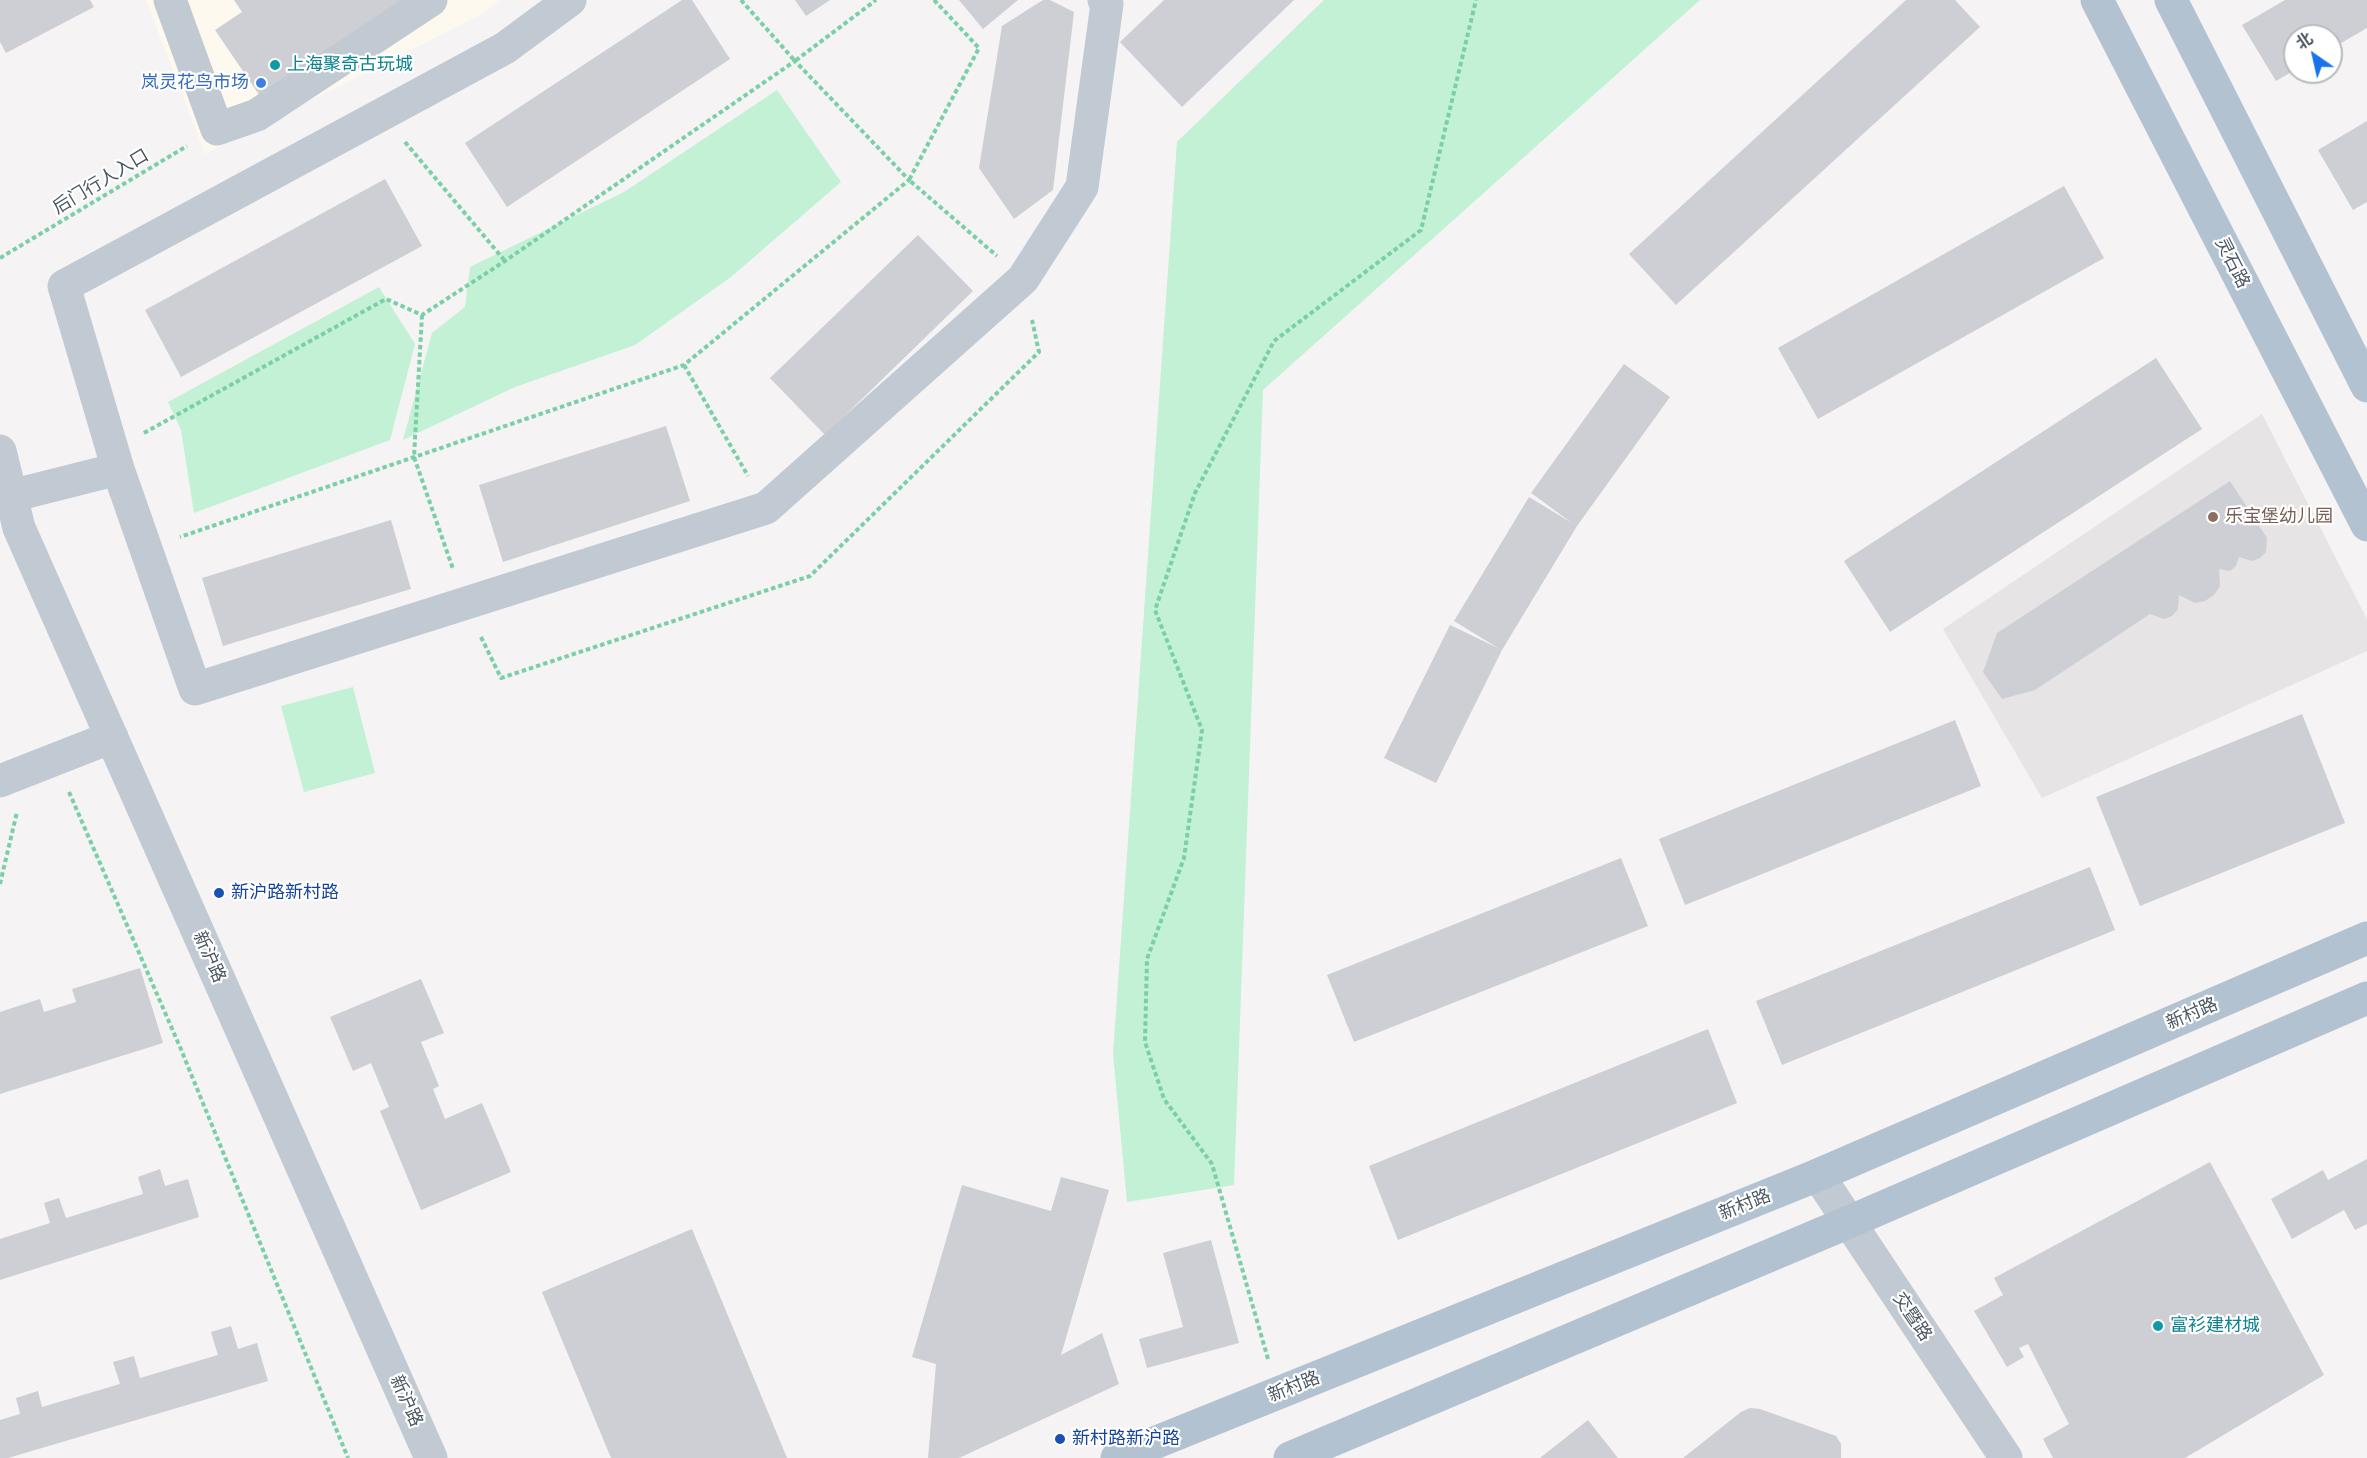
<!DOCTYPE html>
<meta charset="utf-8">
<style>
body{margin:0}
#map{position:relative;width:2367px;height:1458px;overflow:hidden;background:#f5f3f3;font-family:"Noto Sans","Noto Sans SC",sans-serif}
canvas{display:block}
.north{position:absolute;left:2283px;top:24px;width:60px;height:60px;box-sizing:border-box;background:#fff;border:2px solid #b7bbc0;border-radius:50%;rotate:326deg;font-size:16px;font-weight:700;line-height:24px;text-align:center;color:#4a5661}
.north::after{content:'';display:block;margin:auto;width:21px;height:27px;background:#1a73e8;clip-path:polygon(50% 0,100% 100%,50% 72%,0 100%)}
</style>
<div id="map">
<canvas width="2367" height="1458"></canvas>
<div class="north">北</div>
</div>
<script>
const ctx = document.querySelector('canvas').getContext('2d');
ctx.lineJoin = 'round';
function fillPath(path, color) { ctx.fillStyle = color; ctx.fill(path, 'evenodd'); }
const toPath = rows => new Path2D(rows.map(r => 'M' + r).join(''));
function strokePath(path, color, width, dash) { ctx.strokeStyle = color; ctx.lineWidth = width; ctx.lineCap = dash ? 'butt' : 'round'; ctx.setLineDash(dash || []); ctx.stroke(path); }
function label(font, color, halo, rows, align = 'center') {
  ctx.font = font + ' "Noto Sans","Noto Sans SC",sans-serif'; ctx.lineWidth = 4.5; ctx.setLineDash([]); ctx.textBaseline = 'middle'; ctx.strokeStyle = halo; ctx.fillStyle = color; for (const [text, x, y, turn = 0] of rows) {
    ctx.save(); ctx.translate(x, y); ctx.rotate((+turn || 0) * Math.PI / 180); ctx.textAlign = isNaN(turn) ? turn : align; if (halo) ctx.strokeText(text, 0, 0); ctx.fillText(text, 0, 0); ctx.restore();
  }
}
fillPath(toPath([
 [146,0,500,0,484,13,205,154]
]), '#fdf9ef');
fillPath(toPath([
 [2262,414,2367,619,2367,651,2042,798,1943,629]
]), '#e6e4e5');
fillPath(toPath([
 [1324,0,1700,0,1263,390,1234,1185,1127,1202,1113,1054,1177,142],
 [777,90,841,182,731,277,635,345,515,387,403,440,432,333,465,307,470,267,624,192],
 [379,287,415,344,390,440,194,513,181,430,168,402],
 [353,687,375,773,304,792,281,706]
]), '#c3f1d5');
fillPath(toPath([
 [0,0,90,0,94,7,6,53,0,42],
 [234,0,407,0,262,99,215,30,242,12],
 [682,0,692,0,730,59,507,207,465,143],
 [795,0,830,0,806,16],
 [959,0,1018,0,983,29],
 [1043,0,1050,0,1074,12,1053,190,1014,219,979,168,1002,26],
 [1164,0,1294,0,1182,107,1120,42],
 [1906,0,1955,0,1980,27,1676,305,1629,254],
 [2285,0,2367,0,2367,28,2331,49,2331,36,2295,36,2295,70,2276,81,2242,25],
 [2367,121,2367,202,2353,210,2318,150],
 [385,179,422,246,181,377,145,310],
 [2064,186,2104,258,1818,419,1778,348],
 [918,235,973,291,825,435,770,378],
 [2156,358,2202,429,1890,632,1844,561],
 [1624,364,1670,397,1577,526,1502,650,1436,783,1384,758,1450,625,1498,648,1454,621,1529,497,1572,523,1531,493],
 [666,426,690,501,503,562,479,485],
 [2230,481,2267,538,2266,552,2260,558,2252,561,2239,557,2236,566,2230,571,2219,569,2220,586,2214,595,2205,601,2195,603,2179,595,2178,609,2172,616,2164,619,2150,614,2035,690,2002,699,1983,672,1997,633],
 [391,520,411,589,223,646,202,578],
 [2302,714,2345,823,2140,906,2096,797],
 [1955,720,1981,786,1685,905,1659,839],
 [1621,858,1648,926,1354,1042,1327,975],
 [2090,867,2115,930,1782,1065,1756,1001],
 [140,968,163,1043,0,1094,0,1012,40,999,44,1012,76,1002,72,989],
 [421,979,444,1033,421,1042,439,1086,433,1089,445,1119,482,1103,511,1172,421,1210,380,1111,389,1107,371,1063,353,1071,330,1017],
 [1708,1029,1737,1103,1398,1240,1369,1166],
 [2367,1159,2367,1224,2355,1230,2344,1210,2292,1239,2271,1199,2323,1170,2328,1180],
 [2210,1162,2324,1375,2185,1458,2053,1458,2043,1439,2069,1424,2028,1344,2019,1348,2024,1357,2007,1367,1974,1311,2003,1295,1994,1278],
 [160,1169,165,1186,188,1179,199,1217,0,1280,0,1239,50,1223,44,1203,59,1198,66,1218,143,1194,138,1177],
 [1061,1177,1109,1190,1061,1355,1102,1333,1119,1384,959,1458,928,1458,936,1364,912,1357,962,1185,1051,1211],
 [692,1229,787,1458,611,1458,542,1292],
 [1211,1240,1239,1343,1147,1368,1139,1339,1183,1327,1163,1253],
 [231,1326,238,1349,257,1343,268,1381,8,1458,0,1458,0,1420,20,1414,16,1398,38,1391,42,1407,120,1384,113,1362,134,1356,140,1378,218,1355,211,1332],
 [1750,1408,1760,1409,1836,1436,1841,1444,1841,1458,1683,1458,1741,1412],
 [1588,1420,1618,1458,1540,1458]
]), '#cdcfd5');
strokePath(toPath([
 [741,0,795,61,876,0],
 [934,0,979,48,909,180,997,256],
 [405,142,505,261],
 [0,258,187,146],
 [422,315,414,457,453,569],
 [684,365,748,476],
 [144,433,386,299,422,315,505,261,795,61,909,180,684,365,180,537],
 [481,637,501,678,810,576,1039,352,1032,320],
 [69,792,180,1047,348,1458],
 [0,884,17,812],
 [1268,1359,1212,1164,1164,1099,1145,1042,1147,959,1184,858,1202,730,1155,610,1195,493,1274,341,1421,230,1476,0]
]), '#7ad0a6', 4, [4.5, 3]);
strokePath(toPath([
 [170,0,217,129,257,115,431,0],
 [570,0,505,48,64,286,118,469,195,689,766,508,1023,279,1082,187,1107,4,1104,0],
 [0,451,19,528,431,1458],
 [11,496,118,469],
 [0,781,112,737],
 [1818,1175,2006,1458]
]), '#c1cad2', 33);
strokePath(toPath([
 [2097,0,2367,525],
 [2171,0,2367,386],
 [1117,1458,1818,1175,2367,938],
 [1290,1458,1849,1222,2367,998]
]), '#b3c2d1', 33);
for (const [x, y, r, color] of [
 [275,65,6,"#0f9aa8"],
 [261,83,6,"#3f7fe0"],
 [2213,517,6,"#8d6e63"],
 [219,893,6,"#1a4fb4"],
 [2158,1326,6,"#0f9aa8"],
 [1060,1439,6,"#1a4fb4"]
]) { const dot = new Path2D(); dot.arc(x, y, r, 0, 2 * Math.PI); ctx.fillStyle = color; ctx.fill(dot); strokePath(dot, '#fff', 2); }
label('18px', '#0d838f', '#fff', [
 ["上海聚奇古玩城",287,65],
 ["富衫建材城",2170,1326]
], 'left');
label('18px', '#366cbe', '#fff', [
 ["岚灵花鸟市场",249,83]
], 'right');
label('18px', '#4a5661', '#fff', [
 ["后门行人入口",101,182,-31],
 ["灵石路",2232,263,63],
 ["新沪路",209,957,66],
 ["新村路",2192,1014,-23],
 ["新村路",1745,1205,-22],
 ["交暨路",1912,1317,56],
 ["新村路",1294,1387,-22],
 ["新沪路",406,1401,66]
]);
label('18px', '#785e54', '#fff', [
 ["乐宝堡幼儿园",2225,517]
], 'left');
label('18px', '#164399', '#fff', [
 ["新沪路新村路",231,893],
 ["新村路新沪路",1072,1439]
], 'left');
</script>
